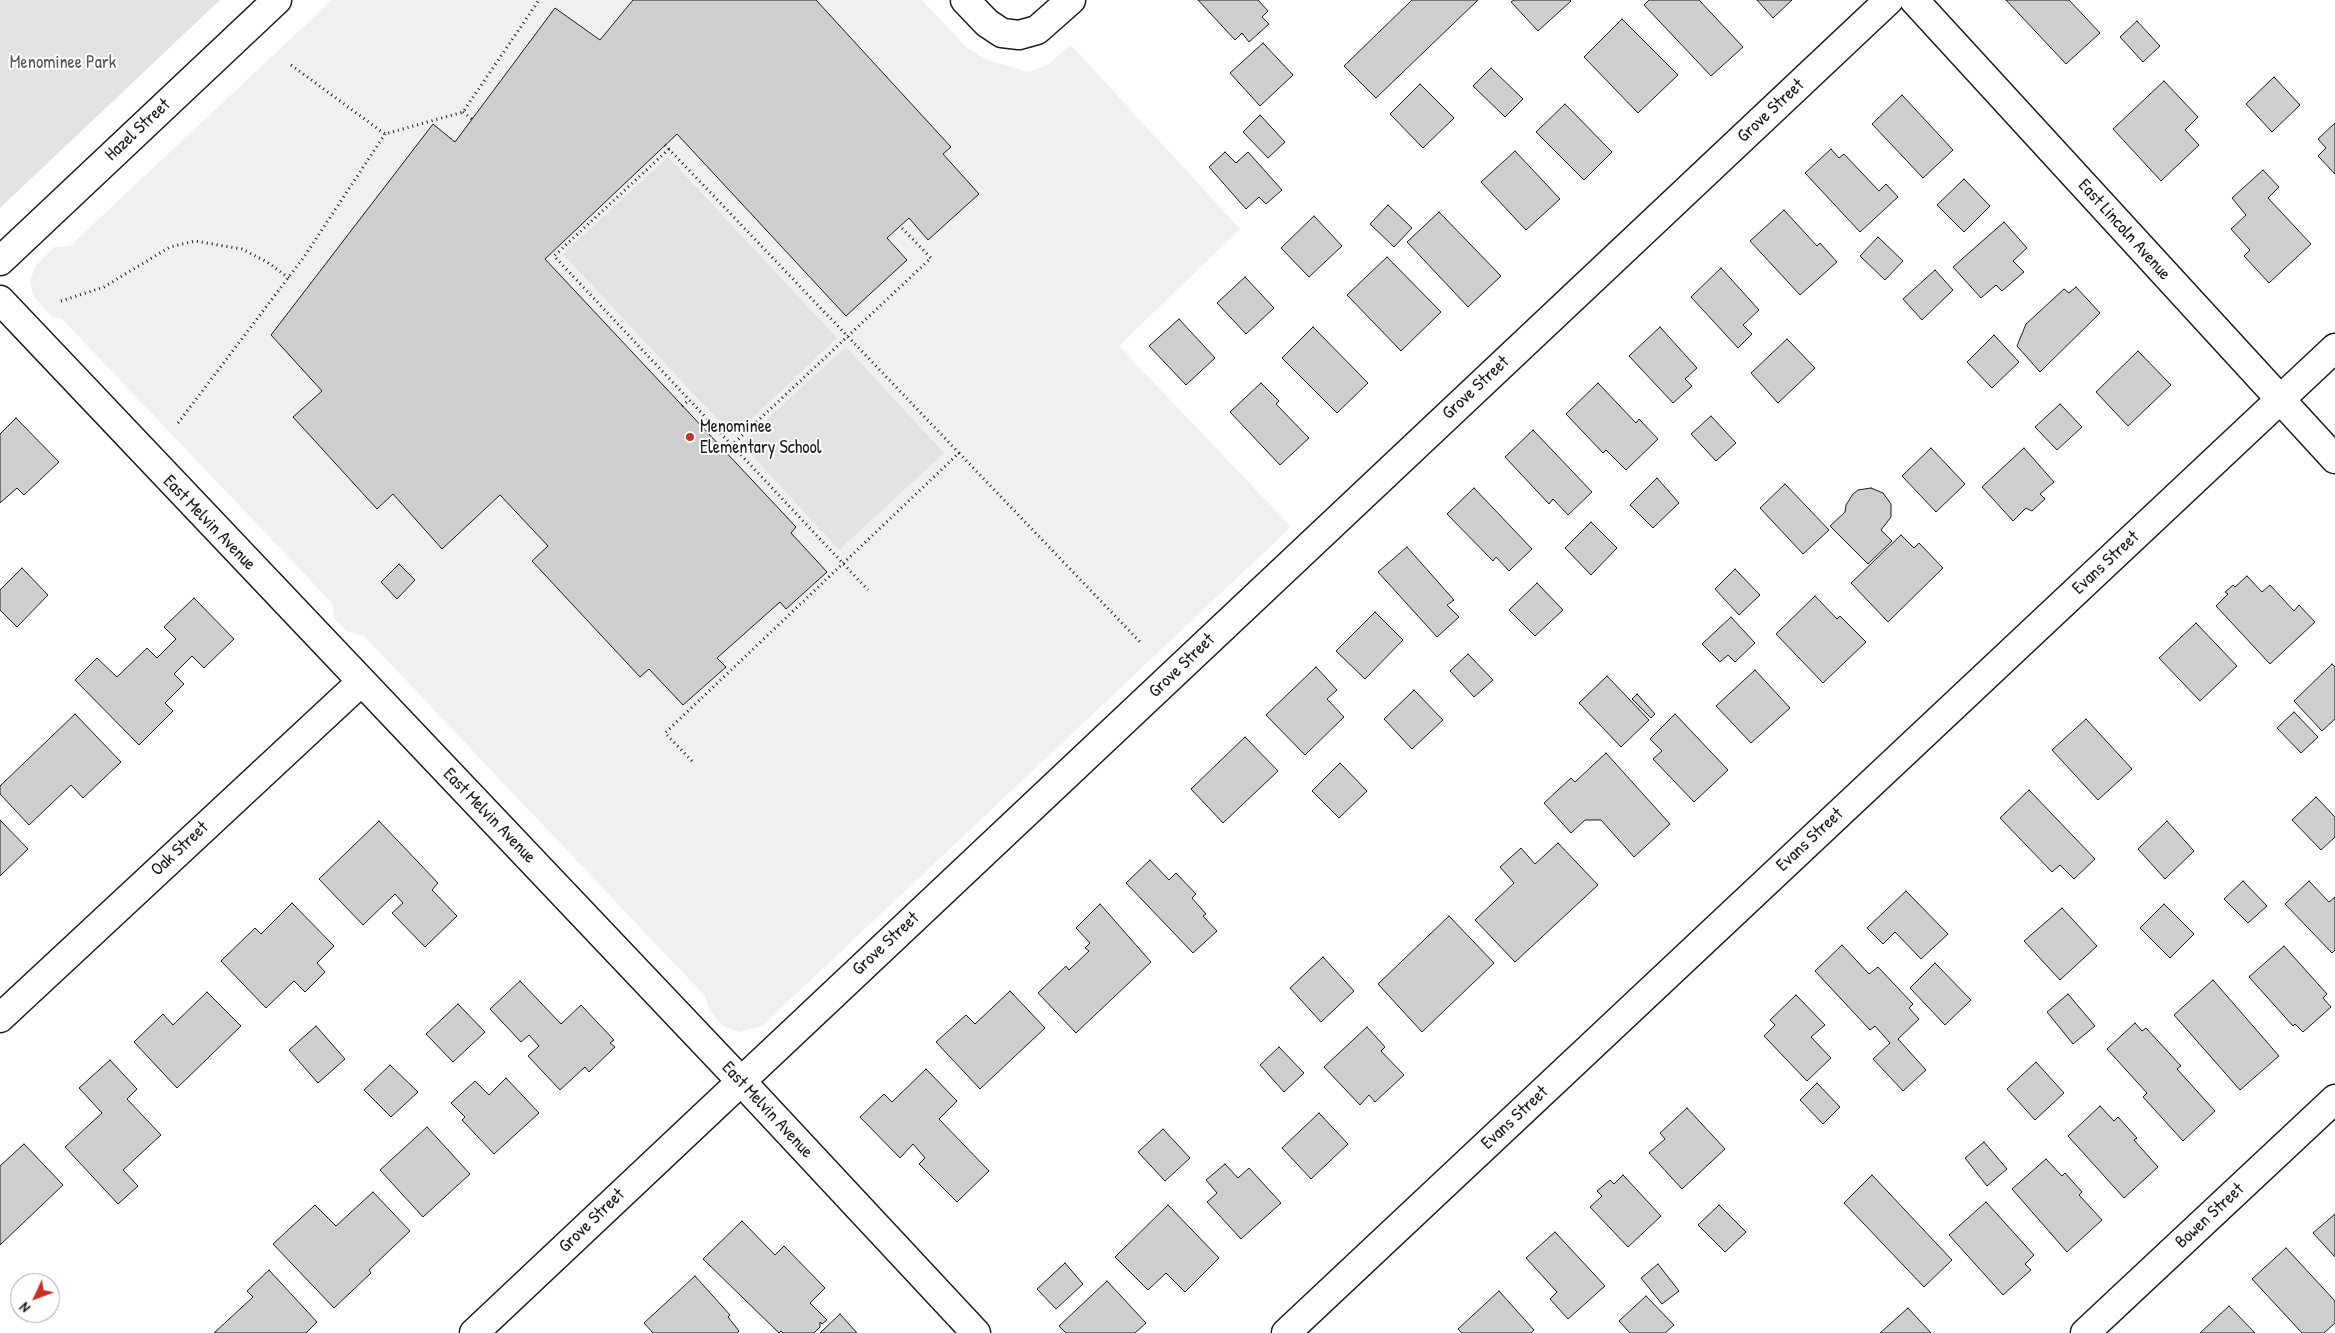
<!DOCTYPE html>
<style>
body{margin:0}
#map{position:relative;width:2335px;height:1333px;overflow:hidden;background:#fff;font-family:"Patrick Hand",sans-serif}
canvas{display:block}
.north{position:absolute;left:10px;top:1273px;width:50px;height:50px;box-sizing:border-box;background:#fff;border:1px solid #a4a4a4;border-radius:50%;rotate:227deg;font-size:14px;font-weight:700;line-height:20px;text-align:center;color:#1c1c1c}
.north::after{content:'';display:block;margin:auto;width:18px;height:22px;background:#c8321e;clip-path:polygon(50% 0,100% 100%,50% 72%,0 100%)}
</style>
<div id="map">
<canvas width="2335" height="1333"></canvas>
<div class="north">N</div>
</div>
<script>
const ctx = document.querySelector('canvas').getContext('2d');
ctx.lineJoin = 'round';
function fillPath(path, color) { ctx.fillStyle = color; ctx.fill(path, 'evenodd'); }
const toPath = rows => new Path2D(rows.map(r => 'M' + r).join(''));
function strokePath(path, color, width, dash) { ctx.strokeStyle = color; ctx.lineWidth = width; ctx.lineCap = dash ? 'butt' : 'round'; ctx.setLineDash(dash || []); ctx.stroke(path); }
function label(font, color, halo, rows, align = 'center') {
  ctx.font = font + ' "Patrick Hand",sans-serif'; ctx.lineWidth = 4; ctx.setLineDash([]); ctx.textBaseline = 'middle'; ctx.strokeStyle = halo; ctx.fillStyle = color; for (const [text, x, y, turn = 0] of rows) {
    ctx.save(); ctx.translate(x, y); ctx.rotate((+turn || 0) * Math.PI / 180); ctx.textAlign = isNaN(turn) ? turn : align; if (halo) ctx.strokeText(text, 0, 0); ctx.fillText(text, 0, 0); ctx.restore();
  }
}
fillPath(toPath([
 [332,0,922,0,964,45,983,58,1027,72,1047,65,1071,45,1240,229,1119,346,1291,527,762,1026,739,1032,723,1026,709,1010,705,996,364,636,348,632,334,618,333,604,61,318,53,318,33,295,30,281,35,267,54,247,70,246]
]), '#f0f0f0');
fillPath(toPath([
 [0,0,220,0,0,208],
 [668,157,837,338,733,436,563,254],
 [846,347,944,453,839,550,741,443]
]), '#e2e2e2');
const building = toPath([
 [633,0,816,0,951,147,943,154,979,194,928,240,909,218,887,238,907,260,846,316,677,134,545,259,796,527,791,533,827,572,786,609,780,602,717,658,726,667,683,705,649,669,640,677,532,561,548,546,500,495,442,549,393,494,377,509,293,417,322,391,271,335,433,124,455,142,555,8,600,40,633,0],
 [1198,0,1258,0,1268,11,1262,17,1269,24,1249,42,1242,33,1235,40,1198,0],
 [1412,0,1478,0,1376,98,1344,66,1412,0],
 [1514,0,1570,0,1571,1,1538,31,1511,2,1514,0],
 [1649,0,1699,0,1743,47,1711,76,1644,5,1649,0],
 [1757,0,1792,0,1773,18,1757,0],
 [2006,0,2069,0,2100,33,2066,64,2006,0],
 [1622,19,1678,75,1638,113,1584,57,1622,19],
 [2137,21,2160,46,2143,62,2120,37,2137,21],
 [1263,43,1293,75,1260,106,1230,73,1263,43],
 [1491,68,1523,99,1505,117,1473,86,1491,68],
 [2274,77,2300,105,2272,132,2246,104,2274,77],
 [2164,81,2198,117,2185,130,2199,145,2161,181,2113,129,2164,81],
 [1420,84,1454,118,1423,148,1390,114,1420,84],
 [1902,95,1953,150,1923,178,1872,124,1902,95],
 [1565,104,1612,152,1584,180,1536,132,1565,104],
 [1260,115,1285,142,1268,158,1243,132,1260,115],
 [2335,123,2335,174,2318,156,2326,148,2318,139,2335,123],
 [1831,149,1839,158,1844,154,1879,191,1886,184,1898,197,1860,232,1805,173,1831,149],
 [1515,151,1560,199,1526,230,1481,182,1515,151],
 [1225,152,1236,163,1248,152,1282,190,1266,204,1259,197,1246,209,1209,167,1225,152],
 [2263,170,2279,187,2268,198,2311,244,2269,283,2244,256,2250,250,2231,229,2246,215,2232,198,2263,170],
 [1964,179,1990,206,1964,232,1937,205,1964,179],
 [1388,205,1412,228,1394,247,1370,224,1388,205],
 [1784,210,1817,246,1820,243,1837,262,1800,295,1750,241,1784,210],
 [1439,212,1501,276,1468,307,1407,242,1439,212],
 [1314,216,1342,246,1309,277,1281,248,1314,216],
 [2004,222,2027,248,2013,261,2024,272,2002,291,1996,285,1981,298,1953,267,2004,222],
 [1878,237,1903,261,1885,280,1860,256,1878,237],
 [1387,257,1441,312,1401,351,1347,295,1387,257],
 [1721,268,1759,310,1743,325,1752,334,1738,348,1691,297,1721,268],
 [1935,270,1953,290,1922,320,1903,299,1935,270],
 [1245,277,1274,308,1246,334,1217,303,1245,277],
 [2076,287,2100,313,2040,372,2017,346,2026,324,2064,289,2069,293,2076,287],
 [1179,319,1215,358,1186,385,1149,346,1179,319],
 [1313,327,1368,383,1337,413,1282,358,1313,327],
 [1660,327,1697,368,1685,379,1692,386,1673,403,1629,356,1660,327],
 [1994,335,2019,362,1992,388,1967,362,1994,335],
 [1787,339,1815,368,1778,403,1751,373,1787,339],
 [2138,351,2171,385,2128,426,2096,392,2138,351],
 [1261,383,1279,401,1276,404,1309,438,1280,465,1230,412,1261,383],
 [1598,383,1636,423,1639,419,1658,439,1626,470,1606,450,1603,453,1566,414,1598,383],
 [2060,404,2082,427,2057,450,2035,427,2060,404],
 [1711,416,1736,443,1716,461,1691,434,1711,416],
 [16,418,59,462,24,495,17,488,0,503,0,434,16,418],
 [1533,430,1592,492,1568,515,1553,499,1549,504,1505,457,1533,430],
 [1931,448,1965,484,1936,512,1902,476,1931,448],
 [2024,448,2054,482,2040,494,2045,499,2032,511,2026,508,2013,521,1982,487,2024,448],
 [1657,478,1679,503,1653,528,1630,505,1657,478],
 [1785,484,1829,530,1803,554,1760,508,1785,484],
 [1474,488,1532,549,1509,571,1496,557,1493,561,1447,514,1474,488],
 [1871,488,1883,493,1891,504,1891,517,1881,530,1892,541,1868,564,1830,526,1845,512,1846,505,1853,494,1858,490,1871,488],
 [1591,522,1617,548,1591,575,1565,548,1591,522],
 [1901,535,1914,548,1919,543,1943,568,1888,622,1851,583,1901,535],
 [1407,547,1454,600,1447,605,1459,617,1437,637,1378,572,1407,547],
 [399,564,415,580,397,599,381,582,399,564],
 [22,568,48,595,17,627,0,610,0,590,22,568],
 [1735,569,1760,595,1739,615,1715,589,1735,569],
 [2247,576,2262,592,2270,585,2294,611,2299,605,2315,622,2270,664,2216,606,2228,594,2225,592,2233,585,2235,587,2247,576],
 [1537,583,1563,610,1535,636,1509,610,1537,583],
 [1815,596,1837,619,1840,616,1866,642,1823,683,1776,634,1815,596],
 [194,598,234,639,204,668,192,656,174,674,184,684,165,703,173,711,139,745,75,680,97,658,117,677,147,648,157,658,176,639,164,627,194,598],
 [1375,612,1403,640,1365,679,1336,651,1375,612],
 [1731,617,1755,643,1735,662,1728,655,1720,662,1702,644,1731,617],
 [2196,623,2237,666,2200,701,2159,658,2196,623],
 [1468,654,1493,680,1474,697,1450,671,1468,654],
 [2332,664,2335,667,2335,719,2322,731,2294,701,2332,664],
 [1316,667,1337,690,1327,699,1344,717,1305,755,1266,715,1316,667],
 [1755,670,1790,708,1751,743,1716,706,1755,670],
 [1607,676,1649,720,1621,747,1579,703,1607,676],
 [1414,690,1443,720,1412,749,1384,719,1414,690],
 [1637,694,1655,714,1651,718,1632,699,1637,694],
 [2294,712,2318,737,2301,753,2277,728,2294,712],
 [75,714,121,762,83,798,71,785,29,825,0,794,0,786,75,714],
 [1675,714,1728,770,1694,802,1653,759,1662,751,1650,739,1675,714],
 [2086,719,2132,769,2098,800,2052,750,2086,719],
 [1245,737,1278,771,1223,823,1191,789,1245,737],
 [1606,753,1670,824,1634,857,1601,820,1585,820,1571,833,1544,803,1571,778,1575,782,1606,753],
 [1340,763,1367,791,1339,818,1312,791,1340,763],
 [2029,790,2095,859,2074,879,2060,865,2052,872,2000,818,2029,790],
 [2316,797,2335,817,2335,837,2321,850,2292,820,2316,797],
 [0,820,28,849,0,876,0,820],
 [379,821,438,883,432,890,457,916,425,947,392,913,403,903,395,894,363,925,319,879,379,821],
 [2167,821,2194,851,2165,879,2138,849,2167,821],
 [1558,843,1598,885,1515,962,1475,920,1514,883,1500,867,1521,848,1535,864,1558,843],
 [1150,860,1169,880,1176,873,1196,894,1192,898,1206,914,1203,916,1217,931,1193,953,1126,883,1150,860],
 [2243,881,2267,906,2248,923,2224,899,2243,881],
 [2309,881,2329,902,2335,897,2335,950,2332,953,2285,904,2309,881],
 [1906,891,1948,934,1921,959,1895,932,1883,944,1867,928,1906,891],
 [292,903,334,946,317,963,325,972,305,992,294,981,266,1008,221,961,255,928,261,934,292,903],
 [1100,904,1151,962,1076,1033,1038,993,1066,966,1069,970,1089,951,1085,948,1090,943,1076,928,1100,904],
 [2164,904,2194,934,2170,958,2140,928,2164,904],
 [2062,908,2097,946,2060,980,2024,941,2062,908],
 [1449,916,1494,963,1422,1032,1378,984,1449,916],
 [1842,945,1869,974,1878,967,1913,1004,1909,1008,1919,1019,1898,1039,1926,1070,1903,1091,1873,1059,1890,1043,1875,1026,1870,1030,1815,971,1842,945],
 [2284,946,2327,994,2323,998,2331,1007,2303,1032,2295,1024,2293,1026,2249,977,2284,946],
 [1323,957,1354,991,1321,1022,1290,988,1323,957],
 [1935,963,1971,1000,1945,1025,1910,988,1935,963],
 [2213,980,2279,1056,2240,1090,2174,1015,2213,980],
 [520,981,561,1024,581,1005,614,1040,610,1043,615,1047,589,1072,585,1067,560,1090,528,1056,539,1046,529,1035,521,1042,490,1009,520,981],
 [1010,991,1045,1028,980,1089,936,1042,966,1015,975,1024,1010,991],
 [207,992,241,1026,177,1088,134,1042,163,1014,173,1025,207,992],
 [2068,994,2095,1026,2073,1044,2047,1012,2068,994],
 [1796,995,1825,1025,1811,1037,1831,1058,1807,1081,1764,1036,1775,1025,1770,1020,1796,995],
 [458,1004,485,1032,453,1062,426,1034,458,1004],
 [2135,1023,2142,1031,2146,1028,2181,1066,2177,1069,2215,1111,2183,1141,2143,1097,2147,1093,2107,1049,2135,1023],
 [316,1026,345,1059,318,1083,289,1050,316,1026],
 [1367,1027,1385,1047,1381,1051,1404,1075,1375,1102,1369,1095,1360,1105,1324,1067,1367,1027],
 [1279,1047,1304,1073,1284,1092,1260,1065,1279,1047],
 [110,1060,137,1089,127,1099,161,1135,123,1170,138,1186,118,1204,65,1147,102,1113,79,1088,110,1060],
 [2036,1062,2064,1093,2035,1120,2007,1089,2036,1062],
 [390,1065,418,1092,391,1117,364,1090,390,1065],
 [926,1069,957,1101,939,1119,989,1171,957,1202,919,1164,925,1158,913,1144,900,1158,860,1117,884,1094,892,1102,926,1069],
 [506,1078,539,1113,494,1154,462,1120,465,1117,451,1103,475,1081,489,1095,506,1078],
 [1817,1083,1840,1107,1823,1124,1800,1100,1817,1083],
 [2100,1106,2114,1121,2118,1117,2137,1138,2134,1140,2158,1167,2124,1198,2068,1136,2100,1106],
 [1687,1108,1725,1149,1682,1189,1649,1153,1665,1139,1660,1133,1687,1108],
 [1319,1113,1348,1144,1311,1179,1282,1148,1319,1113],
 [427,1127,470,1174,423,1217,380,1170,427,1127],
 [1163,1129,1190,1158,1165,1181,1138,1152,1163,1129],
 [1984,1142,2007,1169,1987,1186,1965,1158,1984,1142],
 [24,1144,63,1185,0,1245,0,1166,24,1144],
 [2046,1159,2062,1176,2065,1173,2082,1192,2079,1195,2102,1220,2067,1252,2012,1189,2046,1159],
 [1225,1164,1238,1178,1249,1168,1281,1203,1241,1239,1207,1202,1217,1193,1206,1180,1225,1164],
 [1623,1175,1661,1216,1628,1247,1590,1207,1602,1196,1597,1191,1610,1180,1614,1184,1623,1175],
 [1872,1175,1952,1260,1924,1287,1844,1203,1872,1175],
 [373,1192,410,1231,369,1270,371,1273,334,1308,273,1244,315,1205,336,1226,373,1192],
 [1986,1202,2034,1255,2025,1264,2031,1270,2003,1295,1949,1235,1986,1202],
 [1168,1205,1219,1258,1185,1292,1166,1273,1148,1290,1115,1257,1168,1205],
 [1719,1205,1746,1232,1725,1252,1698,1225,1719,1205],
 [2335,1214,2335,1257,2313,1233,2335,1214],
 [742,1221,775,1255,784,1246,825,1288,810,1303,827,1320,822,1324,820,1322,820,1327,814,1333,783,1333,781,1331,779,1333,703,1259,742,1221],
 [1555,1232,1605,1286,1568,1319,1550,1299,1557,1292,1526,1258,1555,1232],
 [2286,1248,2335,1301,2335,1323,2324,1333,2302,1333,2252,1279,2286,1248],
 [1065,1263,1083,1284,1056,1309,1037,1289,1065,1263],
 [1658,1264,1679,1291,1662,1304,1641,1278,1658,1264],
 [269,1270,317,1322,306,1333,214,1333,253,1297,247,1291,269,1270],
 [695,1276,730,1315,728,1317,739,1331,737,1333,653,1333,644,1323,695,1276],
 [1107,1281,1146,1323,1135,1333,1066,1333,1059,1326,1107,1281],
 [1499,1291,1534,1330,1531,1333,1462,1333,1458,1329,1499,1291],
 [1646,1296,1674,1325,1665,1333,1630,1333,1619,1321,1646,1296],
 [2229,1306,2255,1333,2200,1333,2229,1306],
 [1908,1308,1931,1333,1880,1333,1908,1308],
 [840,1314,857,1333,820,1333,840,1314]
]);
fillPath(building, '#cecece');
strokePath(building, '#1c1c1c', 1);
const street = toPath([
 [965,0,987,23,1002,33,1019,35,1037,30,1071,0],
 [1914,0,2335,459],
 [0,261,277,0],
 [0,300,740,1080,976,1333],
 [0,1018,361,682],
 [474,1333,1889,0],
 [1286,1333,2335,348],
 [2085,1333,2335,1099]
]);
strokePath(street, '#1c1c1c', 31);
strokePath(toPath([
 [291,65,385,134,463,112,539,0],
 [463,112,472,119],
 [665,145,959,453],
 [669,149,554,256,868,590],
 [61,301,104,287,170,247,195,241,242,249,267,262,289,278],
 [682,406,689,400],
 [178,423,304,257,385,134],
 [731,446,931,258,900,226],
 [692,761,665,733,959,453,1142,644]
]), '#1c1c1c', 3, [1, 4]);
strokePath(street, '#fff', 28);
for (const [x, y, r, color] of [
 [690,437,5,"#c8321e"]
]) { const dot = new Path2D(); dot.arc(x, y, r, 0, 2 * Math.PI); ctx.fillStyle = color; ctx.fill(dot); strokePath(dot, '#fff', 2); }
label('18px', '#575757', '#fff', [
 ["Menominee Park",63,63]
]);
label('18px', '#1c1c1c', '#fff', [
 ["Grove Street",1771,111,-43],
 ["Hazel Street",138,130,-43],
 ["East Lincoln Avenue",2124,230,48],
 ["Grove Street",1476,388,-43],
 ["East Melvin Avenue",209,523,46],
 ["Evans Street",2106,563,-43],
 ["Grove Street",1182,666,-44],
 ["East Melvin Avenue",489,816,46],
 ["Evans Street",1810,840,-43],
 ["Oak Street",180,849,-43],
 ["Grove Street",886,944,-43],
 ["East Melvin Avenue",767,1110,47],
 ["Evans Street",1515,1118,-43],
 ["Bowen Street",2210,1216,-43],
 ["Grove Street",592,1221,-44]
]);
label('18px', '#1c1c1c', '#fff', [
 ["Menominee",700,427],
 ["Elementary School",700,448]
], 'left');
</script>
